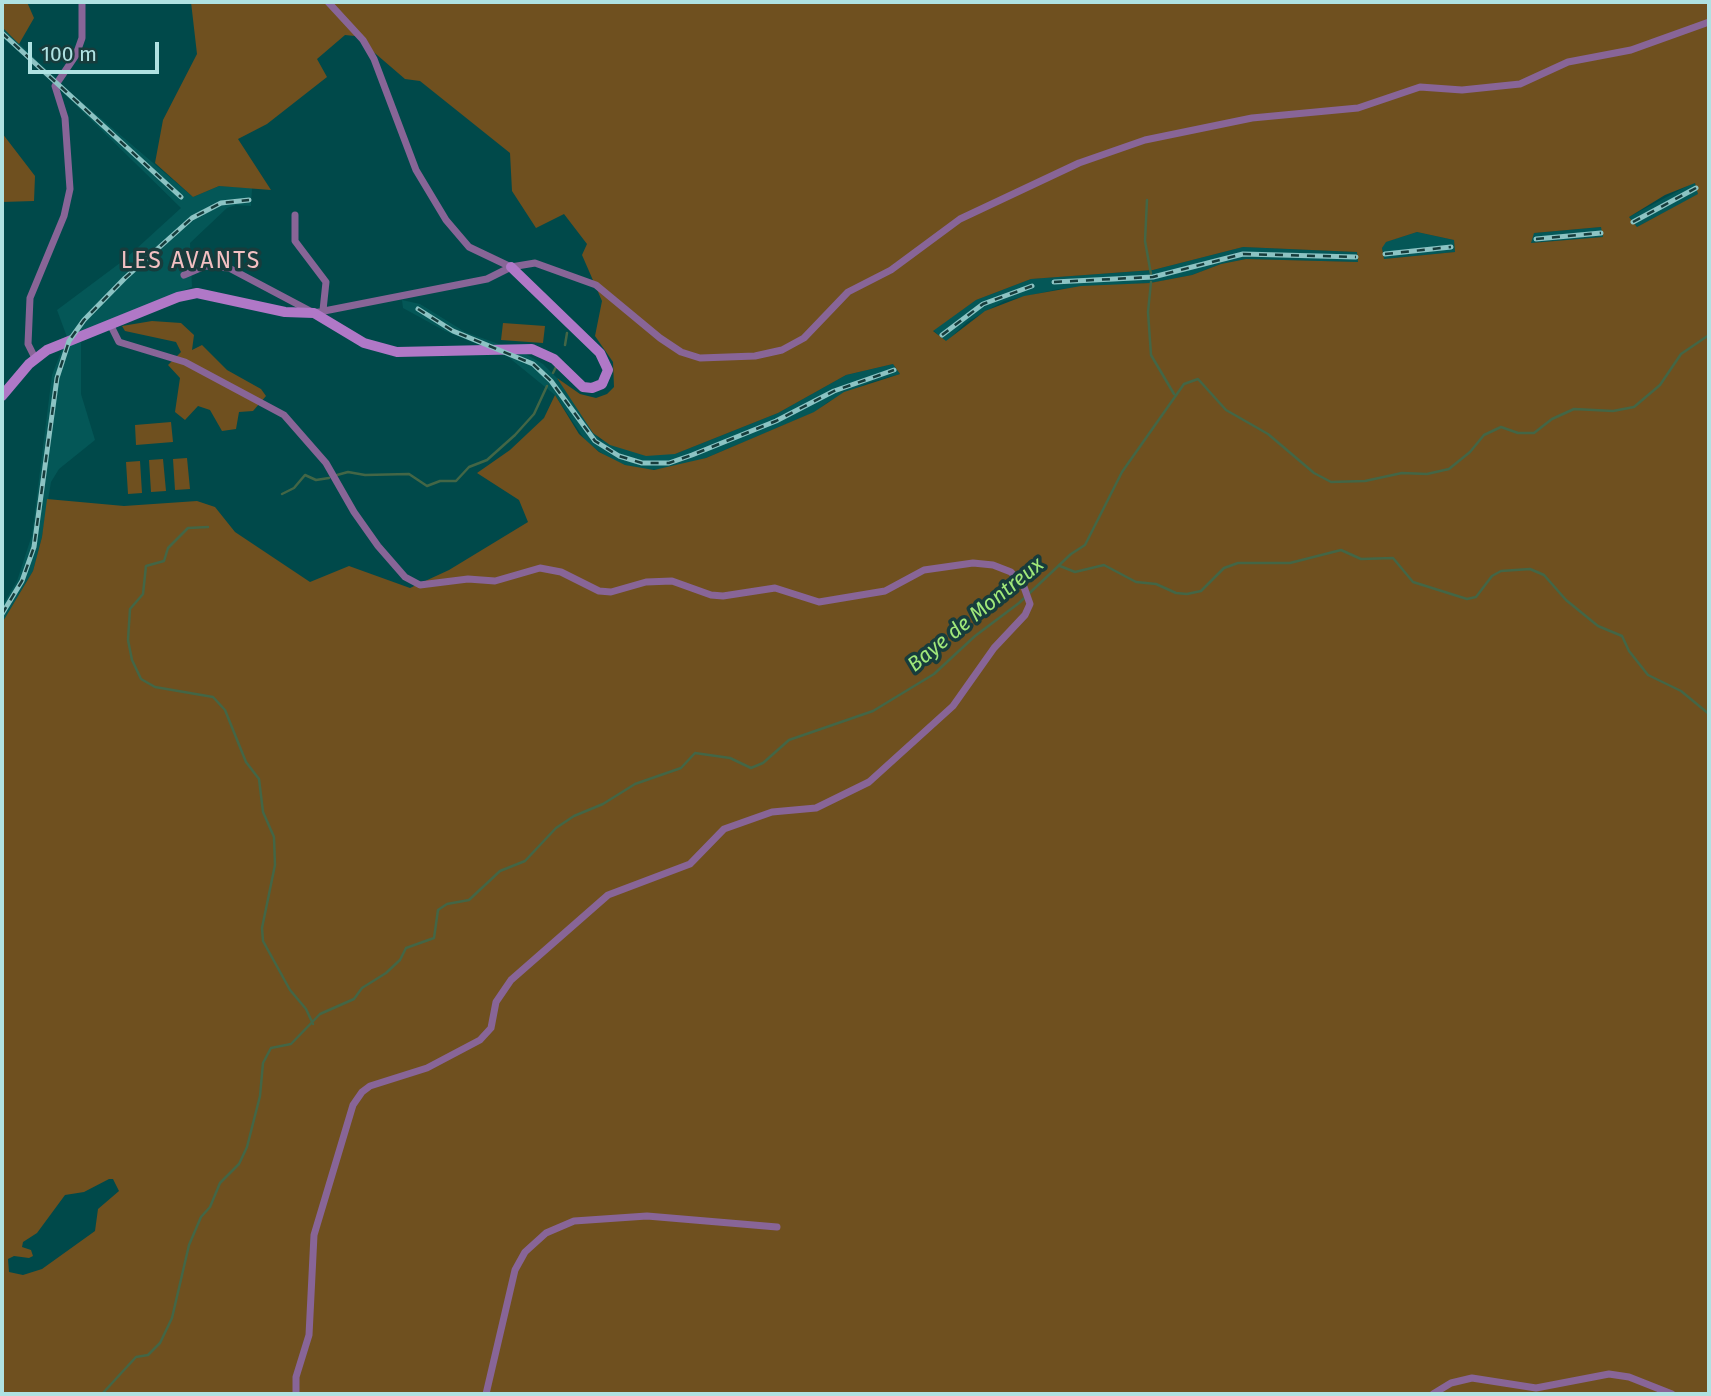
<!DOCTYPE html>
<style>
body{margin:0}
#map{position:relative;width:1711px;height:1396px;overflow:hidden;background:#00494a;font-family:"Fira Sans",sans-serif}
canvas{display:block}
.frame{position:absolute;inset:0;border:4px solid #afe2e2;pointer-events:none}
.scale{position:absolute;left:28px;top:42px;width:131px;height:32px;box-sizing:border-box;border:4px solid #afe2e2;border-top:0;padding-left:9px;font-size:21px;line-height:24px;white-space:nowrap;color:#afe2e2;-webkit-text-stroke:5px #173c3c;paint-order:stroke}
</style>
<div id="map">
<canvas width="1711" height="1396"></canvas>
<div class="frame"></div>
<div class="scale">100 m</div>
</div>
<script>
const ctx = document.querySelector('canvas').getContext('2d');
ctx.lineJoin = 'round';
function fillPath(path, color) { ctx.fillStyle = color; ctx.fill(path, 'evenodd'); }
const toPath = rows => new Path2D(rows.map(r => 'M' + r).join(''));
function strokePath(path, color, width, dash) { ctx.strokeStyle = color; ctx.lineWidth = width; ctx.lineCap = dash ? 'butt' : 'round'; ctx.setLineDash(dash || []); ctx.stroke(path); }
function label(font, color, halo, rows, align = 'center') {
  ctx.font = font + ' "Fira Sans",sans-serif'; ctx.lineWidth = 7; ctx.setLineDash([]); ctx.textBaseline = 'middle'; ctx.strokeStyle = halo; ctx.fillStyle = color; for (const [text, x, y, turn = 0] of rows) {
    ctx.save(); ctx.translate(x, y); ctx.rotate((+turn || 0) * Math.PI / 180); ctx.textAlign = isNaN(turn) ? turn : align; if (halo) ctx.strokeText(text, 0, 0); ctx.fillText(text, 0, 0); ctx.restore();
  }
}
fillPath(toPath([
 [2,27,70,92,193,197,219,186,252,188,251,206,236,205,227,208,190,243,192,287,97,325,81,336,81,394,95,440,59,469,51,482,42,537,33,571,2,623,2,606,17,581,32,535,52,375,67,337,57,310,124,260,181,208,40,70,2,37],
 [1695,182,1699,194,1637,227,1629,217],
 [1602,227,1603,237,1531,243,1531,235,1534,233],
 [1417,232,1454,240,1455,252,1384,259,1382,248,1385,242],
 [1243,247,1358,252,1358,262,1246,259,1221,264,1192,275,1151,283,1059,289,1004,301,967,322,946,342,933,330,976,300,1031,279,1153,270],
 [402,300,420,304,465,332,524,353,543,364,557,378,600,440,675,454,778,413,846,375,893,364,900,374,868,383,828,402,815,412,706,458,668,469,639,470,612,460,587,443,555,395,507,356,445,331,403,308]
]), '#045757');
fillPath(toPath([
 [2,2,27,2,34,18,19,44,2,27],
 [191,2,1709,2,1709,1394,2,1394,2,623,33,571,42,537,47,499,124,506,197,501,215,507,235,532,310,582,349,566,410,588,449,570,528,522,519,500,477,473,510,450,544,418,555,395,579,434,599,452,625,465,654,470,706,458,814,412,844,392,900,374,893,364,846,375,778,413,675,454,646,456,610,445,593,433,557,378,580,394,596,398,607,394,614,387,613,362,595,336,602,301,582,255,587,244,564,214,536,228,512,191,510,153,420,81,405,79,355,36,345,35,317,59,327,77,267,124,238,139,271,190,219,186,193,197,155,163,163,120,197,54],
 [1695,183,1698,194,1637,227,1629,217,1665,195],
 [1601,227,1603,237,1531,243,1534,233],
 [1417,232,1454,240,1455,252,1384,259,1382,248,1386,242],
 [1243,247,1357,252,1358,262,1246,259,1221,264,1192,275,1150,283,1081,286,1024,296,985,311,946,341,933,331,976,300,1031,279,1153,270],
 [109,1179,113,1179,119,1191,98,1209,95,1231,42,1269,23,1275,9,1272,8,1259,14,1256,29,1258,33,1256,31,1250,22,1247,23,1242,37,1233,65,1195,84,1192],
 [2,133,35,176,34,201,2,202],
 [152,321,181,323,194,335,192,350,202,345,227,370,261,389,266,396,253,411,239,412,236,429,222,431,210,410,198,406,185,420,175,412,180,378,168,365,181,352,176,342,125,331,122,326],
 [503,323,545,326,543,343,501,340],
 [171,422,173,442,136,445,135,425],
 [187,458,190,489,175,490,173,459],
 [163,459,166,491,151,492,149,460],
 [140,461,142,493,128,494,126,462]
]), '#6f501f');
strokePath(toPath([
 [1147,200,1145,241,1151,274],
 [1151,282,1148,312,1151,355,1174,394],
 [565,345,567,333],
 [553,373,556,367],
 [337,475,348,472,365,475,409,474,427,486,440,481,456,481,469,467,487,460,515,435,534,414,547,386],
 [282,494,294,488,305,475,316,480,329,478],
 [208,527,188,528,168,548,164,561,146,566,143,594,130,609,128,640,132,660,141,679,155,687,213,697,225,710,246,762,259,779,263,812,274,837,275,865,262,928,263,941,290,990,306,1009,313,1024],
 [1060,566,1075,572,1104,565,1136,582,1156,584,1176,593,1187,594,1201,591,1224,568,1238,563,1290,563,1341,550,1361,559,1393,558,1413,582,1467,599,1476,597,1492,576,1501,571,1530,569,1544,575,1566,600,1598,626,1622,636,1629,651,1648,675,1681,691,1709,714],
 [102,1394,136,1357,148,1355,160,1343,172,1318,189,1245,201,1217,210,1207,220,1183,239,1164,247,1147,260,1096,263,1063,271,1048,291,1044,320,1014,354,999,362,988,386,973,400,960,406,948,434,938,438,910,447,904,469,900,500,871,525,861,556,828,574,816,603,804,635,784,681,768,695,753,730,758,751,768,763,763,789,740,873,711,934,674,975,636,1019,603,1071,554,1085,545,1122,472,1184,384,1198,379,1226,410,1268,434,1314,473,1331,482,1365,481,1402,473,1427,474,1449,469,1470,452,1484,435,1501,427,1518,433,1534,433,1552,419,1574,409,1613,411,1634,407,1660,385,1681,354,1709,335]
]), '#436646', 2.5);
strokePath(toPath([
 [328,2,363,40,374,59,416,170,446,220,469,247,511,267],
 [295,215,295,241,326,282,323,310],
 [184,275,205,266,229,268,314,313,487,279,511,267,535,263,596,285,660,338,681,352,700,358,755,356,782,350,804,338,848,292,891,270,960,219,1079,163,1145,140,1252,118,1358,108,1420,87,1462,90,1520,84,1568,62,1631,50,1709,22],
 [110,324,119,342,185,362,284,415,326,463,354,512,378,546,405,577,420,585,468,579,495,581,540,568,561,572,599,591,611,592,646,582,672,581,711,595,723,596,775,588,819,602,885,591,924,570,973,563,993,565,1011,572,1024,587,1030,604,1025,615,994,648,953,706,869,782,816,808,772,812,724,829,690,864,608,895,511,980,496,1002,491,1028,480,1040,427,1068,370,1086,362,1092,353,1105,314,1235,309,1335,296,1377,296,1394],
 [35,358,28,344,30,298,64,216,70,189,65,118,55,86,76,55,82,38,82,2],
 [486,1394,515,1270,525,1252,546,1233,574,1221,647,1216,777,1227],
 [1433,1394,1451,1383,1472,1378,1536,1388,1609,1374,1629,1377,1672,1394]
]), '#886597', 7);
strokePath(toPath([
 [2,396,29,364,47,350,178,297,197,293,285,312,314,313,364,343,397,352,532,349,554,359,583,387,592,388,602,384,608,370,600,353,511,267]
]), '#b078c7', 10);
const rail = toPath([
 [2,33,181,197],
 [1633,222,1696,188],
 [1536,239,1601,233],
 [1385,254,1451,247],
 [1054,282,1153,277,1243,254,1356,257],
 [418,309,453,331,533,364,551,381,595,441,619,456,642,463,669,463,692,455,776,421,834,391,894,370],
 [942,335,983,304,1032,286],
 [2,614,22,581,34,547,57,378,69,341,84,320,125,278,192,218,221,203,249,200]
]);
strokePath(rail, '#8cc3c3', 5);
strokePath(rail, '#173c3c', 2.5, [8]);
label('italic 21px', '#a0e87a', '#173c3c', [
 ["Baye de Montreux",976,615,-39]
]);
ctx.letterSpacing = '2px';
label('23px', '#f4c0c2', '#173c3c', [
 ["LES AVANTS",191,262]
]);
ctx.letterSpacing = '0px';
</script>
